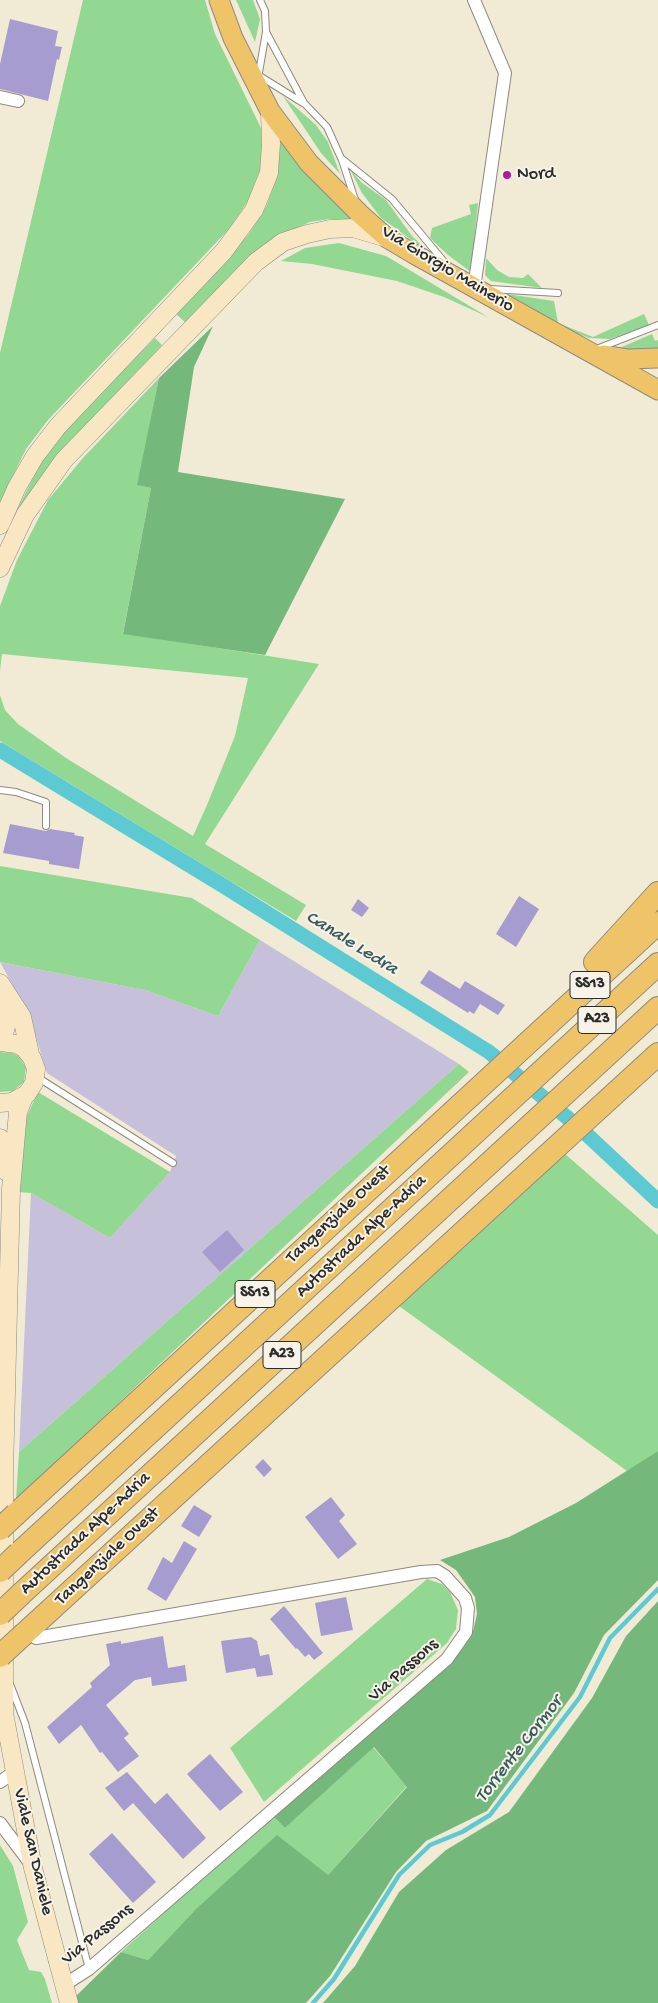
<!DOCTYPE html>
<style>
body{margin:0}
canvas{display:block;background:#f1ead5}
</style>
<canvas width="658" height="2003"></canvas>
<script>
const ctx = document.querySelector('canvas').getContext('2d');
ctx.lineJoin = 'round';
function fillPath(path, color) { ctx.fillStyle = color; ctx.fill(path, 'evenodd'); }
const toPath = rows => new Path2D(rows.map(r => 'M' + r).join(''));
function strokePath(path, color, width, dash) { ctx.strokeStyle = color; ctx.lineWidth = width; ctx.lineCap = dash ? 'butt' : 'round'; ctx.setLineDash(dash || []); ctx.stroke(path); }
function label(font, color, halo, rows, align = 'center') {
  ctx.font = font + ' "Gochi Hand",sans-serif'; ctx.lineWidth = 4; ctx.setLineDash([]); ctx.textBaseline = 'middle'; ctx.strokeStyle = halo; ctx.fillStyle = color; for (const [text, x, y, turn = 0] of rows) {
    ctx.save(); ctx.translate(x, y); ctx.rotate((+turn || 0) * Math.PI / 180); ctx.textAlign = isNaN(turn) ? turn : align; if (halo) ctx.strokeText(text, 0, 0); ctx.fillText(text, 0, 0); ctx.restore();
  }
}
fillPath(toPath([
 [260,940,459,1064,19,1452,31,1193,110,1238,170,1172,176,1156,47,1073,29,1015,0,962,145,990,218,1016]
]), '#c6c0da');
fillPath(toPath([
 [83,0,205,0,215,34,261,128,262,150,260,170,248,201,229,229,48,420,26,449,0,502,0,353],
 [236,0,253,0,260,19,255,42],
 [283,96,316,125,328,142,340,174,321,153],
 [281,142,354,221,329,219,310,222,273,238,254,253,186,323,175,313,248,235,266,207,274,185],
 [350,169,361,182,386,200,412,236,431,254,381,218,362,193],
 [478,203,471,272,448,255,430,238,432,228,471,214,469,205],
 [339,243,386,256,488,317,444,297,397,281,312,264,281,261,305,248],
 [486,258,497,270,509,277,523,278,528,274,542,288,491,281,485,275],
 [500,293,554,301,558,323,593,337,644,314,649,325,610,339,589,338,561,327],
 [652,334,655,341,658,340,658,351,617,349],
 [155,338,162,345,60,452,40,478,10,524,44,456,73,420],
 [159,378,138,485,151,488,123,633,319,664,205,844,306,905,296,921,0,741,0,695,5,710,18,724,66,758,193,836,207,805,235,736,248,678,2,654,0,671,0,606,17,560,48,500,82,459],
 [0,866,192,898,260,940,218,1016,145,990,0,962],
 [0,1052,12,1053,18,1056,26,1067,24,1082,13,1091,0,1092],
 [459,1064,469,1072,16,1500,19,1452],
 [38,1092,170,1172,110,1238,31,1193,18,1192,26,1118],
 [564,1153,658,1235,658,1451,627,1471,399,1306],
 [427,1579,442,1584,450,1592,458,1610,456,1629,447,1643,264,1802,230,1748],
 [373,1747,407,1786,328,1875,194,1911,148,1960,121,1952,272,1815,285,1828],
 [0,1845,13,1866,28,1922,17,1940,29,1970,41,1972,45,1979,52,2003,0,2003]
]), '#92d892');
fillPath(toPath([
 [213,326,194,367,178,472,345,499,265,655,123,634,151,488,137,485,159,378],
 [658,1451,658,1580,604,1635,574,1693,487,1811,426,1841,396,1872,330,1976,306,2003,77,2003,75,1997,121,1952,148,1960,194,1911,277,1835,328,1875,407,1787,374,1747,285,1828,272,1815,451,1662,464,1647,473,1631,477,1614,475,1597,456,1570,440,1560,509,1537,576,1503],
 [658,1601,658,2003,323,2003,355,1966,399,1892,446,1850,509,1812,592,1698,626,1636]
]), '#75b87c');
strokePath(toPath([
 [313,2003,334,1979,399,1875,430,1845,462,1832,490,1815,580,1697,610,1638,658,1589]
]), '#5dcad3', 4.5);
strokePath(toPath([
 [0,750,222,885,489,1052,582,1130,658,1201]
]), '#5dcad3', 15);
fillPath(toPath([
 [10,19,58,31,55,46,62,47,59,60,57,59,48,101,0,89,0,64],
 [10,824,46,831,50,829,75,833,74,835,84,837,79,869,49,864,49,861,3,853],
 [519,896,539,909,516,947,496,934],
 [358,899,369,908,362,917,351,910],
 [429,970,460,989,465,981,505,1005,498,1015,480,1004,474,1014,469,1011,468,1013,420,983],
 [227,1230,244,1250,220,1272,202,1252],
 [263,1459,272,1469,264,1477,255,1467],
 [331,1497,345,1515,339,1521,357,1544,338,1559,305,1517],
 [194,1505,212,1516,199,1537,181,1526],
 [184,1541,197,1549,166,1601,147,1589,163,1557,172,1563],
 [346,1597,353,1630,321,1636,315,1603],
 [284,1606,323,1653,314,1660,309,1654,305,1657,297,1648,296,1649,270,1619],
 [163,1636,168,1668,185,1665,187,1681,152,1686,151,1677,135,1680,106,1705,129,1734,124,1738,139,1756,118,1772,102,1752,100,1753,81,1725,59,1744,47,1727,92,1687,90,1683,110,1665,106,1644,121,1641,121,1644],
 [251,1637,257,1641,260,1656,269,1654,273,1675,257,1677,255,1668,226,1673,221,1641],
 [210,1754,243,1792,220,1811,187,1774],
 [127,1772,155,1804,167,1793,206,1838,183,1859,133,1803,124,1811,105,1788],
 [112,1833,156,1882,133,1903,89,1854]
]), '#a79cd0');
const lane = toPath([
 [260,0,265,11,266,32,304,103,327,127,341,158,392,199,446,264],
 [258,75,303,103],
 [258,78,266,32],
 [342,160,355,200],
 [490,289,558,293],
 [599,348,658,325],
 [0,790,16,792,46,802,46,826],
 [37,1077,173,1163],
 [10,1684,25,1723,89,1969]
]);
const street = toPath([
 [474,0,505,73,474,288],
 [0,97,18,101],
 [36,1638,421,1572,437,1571,445,1576,465,1598,468,1608,466,1632,447,1659,89,1969,64,1985],
 [0,1782,14,1772],
 [0,1823,30,1863]
]);
const secondary = toPath([
 [0,525,17,487,35,456,58,426,224,251,254,210,269,173,271,144,270,111],
 [0,568,25,515,64,460,256,262,283,242,307,234,330,229,353,228,387,238],
 [0,983,22,1017,30,1054],
 [0,1042,16,1044,24,1048,32,1058,36,1069,34,1083,27,1094,12,1102,0,1103],
 [2,1042,8,1018,4,995],
 [24,1097,18,1112,11,1189,4,1473,4,1713,33,1868,69,2003],
 [0,1138,7,1172]
]);
const primary = toPath([
 [219,0,233,38,270,111,309,163,360,214,387,238,414,254,658,390],
 [604,355,628,359,658,358]
]);
const highway = toPath([
 [595,962,658,893],
 [16,1514,658,923],
 [19,1553,658,964],
 [21,1594,658,1008],
 [24,1634,658,1054]
]);
strokePath(lane, '#8e8a80', 8);
strokePath(street, '#8e8a80', 14);
strokePath(secondary, '#8e8a80', 19);
strokePath(primary, '#8e8a80', 21);
strokePath(highway, '#8e8a80', 24);
strokePath(lane, '#fff', 6);
strokePath(street, '#fff', 12);
strokePath(secondary, '#f9e7c3', 18);
strokePath(primary, '#efc469', 19);
strokePath(highway, '#efc469', 22);
const highwayBridge = toPath([
 [0,1529,16,1514],
 [0,1571,19,1553],
 [0,1614,21,1594],
 [0,1656,24,1634]
]);
strokePath(highwayBridge, '#8e8a80', 24, []);
strokePath(highwayBridge, '#efc469', 22);
for (const [x, y, r, color] of [
 [507,175,5,"#b5179e"]
]) { const dot = new Path2D(); dot.arc(x, y, r, 0, 2 * Math.PI); ctx.fillStyle = color; ctx.fill(dot); strokePath(dot, '#f7f3e8', 2); }
for (const [x, y, w] of [
 [590,985,40],
 [597,1020,38],
 [255,1294,40],
 [282,1355,38]
]) { const box = new Path2D(); box.roundRect(x - w / 2, y - 13.5, w, 27, 4); ctx.fillStyle = '#f7f3e8'; ctx.fill(box); strokePath(box, '#2b2b2b', 1); }
label('bold 16px', '#2b2b2b', null, [
 ["SS13",590,985],
 ["A23",597,1020],
 ["SS13",255,1294],
 ["A23",282,1355]
]);
label('18px', '#2b2b2b', '#f7f3e8', [
 ["Nord",517,175]
], 'left');
label('18px', '#2b2b2b', '#f7f3e8', [
 ["Via Giorgio Mainerio",447,270,31],
 ["Tangenziale Ovest",339,1215,-43],
 ["Autostrada Alpe-Adria",362,1237,-43],
 ["Autostrada Alpe-Adria",86,1534,-43],
 ["Tangenziale Ovest",108,1557,-43],
 ["Via Passons",404,1671,-41],
 ["Viale San Daniele",32,1852,77],
 ["Via Passons",98,1935,-39]
]);
label('italic 19px', '#3a5b5d', '#f7f3e8', [
 ["Canale Ledra",351,944,32],
 ["Torrente Cormor",520,1750,-52]
]);
</script>
